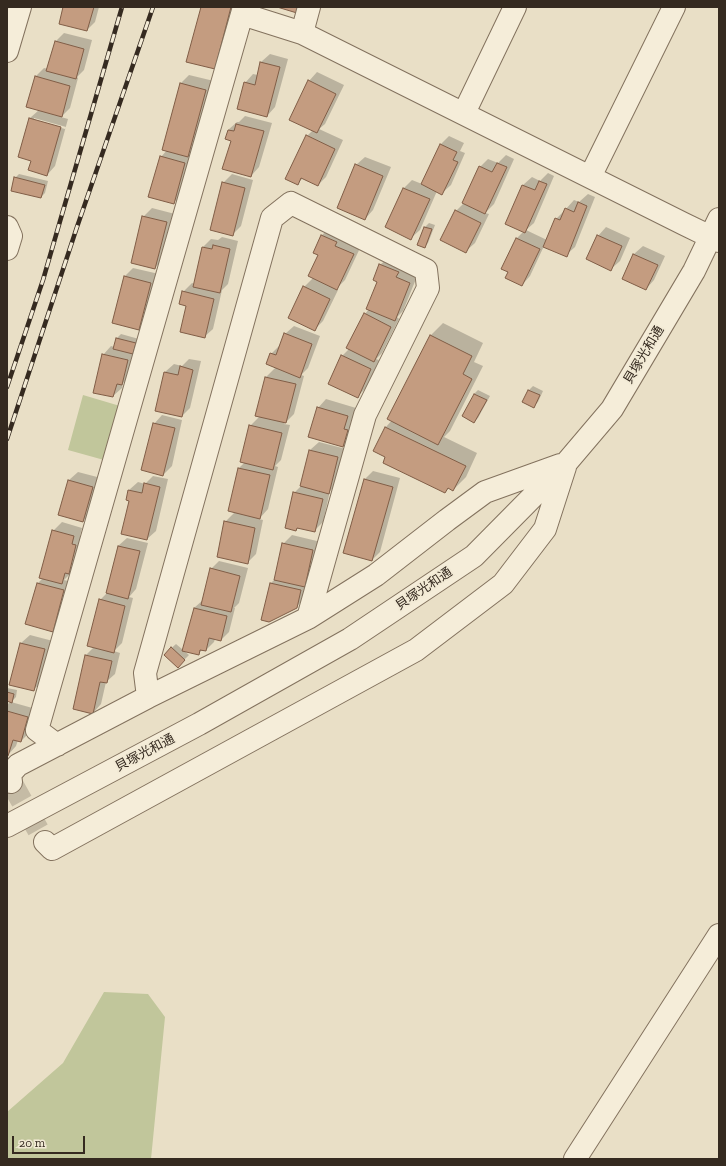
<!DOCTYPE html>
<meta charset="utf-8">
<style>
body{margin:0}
#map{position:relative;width:726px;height:1166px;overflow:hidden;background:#e9dfc6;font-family:"Zilla Slab",serif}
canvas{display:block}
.frame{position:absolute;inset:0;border:8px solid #352a20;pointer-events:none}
.scale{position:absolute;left:12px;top:1136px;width:73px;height:18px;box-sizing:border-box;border:2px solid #352a20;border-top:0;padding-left:5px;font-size:12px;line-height:14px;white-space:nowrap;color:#352a20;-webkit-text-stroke:3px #f2ead5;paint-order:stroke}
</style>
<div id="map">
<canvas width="726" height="1166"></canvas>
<div class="frame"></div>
<div class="scale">20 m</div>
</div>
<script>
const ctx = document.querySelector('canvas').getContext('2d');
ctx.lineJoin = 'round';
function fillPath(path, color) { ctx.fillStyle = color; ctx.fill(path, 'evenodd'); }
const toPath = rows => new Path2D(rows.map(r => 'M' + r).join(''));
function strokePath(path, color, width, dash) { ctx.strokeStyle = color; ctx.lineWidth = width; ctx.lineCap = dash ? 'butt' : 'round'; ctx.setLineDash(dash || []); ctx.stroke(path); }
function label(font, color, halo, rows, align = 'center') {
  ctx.font = font + ' "Zilla Slab","Noto Sans JP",serif'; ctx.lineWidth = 3.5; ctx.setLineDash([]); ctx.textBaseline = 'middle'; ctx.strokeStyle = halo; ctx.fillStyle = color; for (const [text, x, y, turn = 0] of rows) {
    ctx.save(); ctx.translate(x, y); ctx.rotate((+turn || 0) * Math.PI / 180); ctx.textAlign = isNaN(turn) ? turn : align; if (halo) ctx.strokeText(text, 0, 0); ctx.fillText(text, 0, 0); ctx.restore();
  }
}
fillPath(toPath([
 [83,395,120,406,104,460,68,450],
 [104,992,148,994,165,1017,151,1159,7,1159,7,1112,63,1063]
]), '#c1c69b');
fillPath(toPath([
 [64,7,99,7,95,22,87,30],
 [202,7,237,7,215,68],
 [64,33,92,40,84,70,77,77,78,78,70,108,61,117,68,119,55,166,47,175,32,160,30,118,39,110,36,76,44,68,48,69,56,41],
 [34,118,66,127,65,129,34,120],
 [270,54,288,59,275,107,267,116,245,83,253,74,258,75,261,62],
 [317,72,344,85,325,124,319,129,343,140,326,177,318,185,303,178,297,184,307,136,313,130,309,81],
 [189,75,214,81,196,147,190,154,193,155,182,195,173,203,161,157,167,150,163,149,181,83],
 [245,116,272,123,259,167,251,176,232,140,228,130,237,122,239,122],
 [449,136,464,143,460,151,465,153,451,185,442,193,437,191,420,230,411,238,386,227,404,188,412,180,422,184,441,144],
 [506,155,514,159,494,204,485,213,489,214,475,243,466,251,456,211,464,203,480,167,488,159,498,163],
 [365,157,391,167,373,210,365,219,356,165],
 [548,173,554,176,534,223,526,230,547,240,556,219,565,210,574,200,579,202,588,194,595,197,575,247,566,255,544,246,530,276,522,285,509,272,503,269,517,238,524,231,506,224,523,185,532,177,540,181],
 [19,174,48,181,45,193,41,197,15,178],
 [232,174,253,180,241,226,232,235,223,183],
 [152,208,175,214,163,259,155,268,143,217],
 [429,223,435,225,428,243,424,247,419,244,425,227],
 [331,227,361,246,345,280,336,289,338,290,323,321,314,330,304,287,313,278,319,254,314,252,322,235],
 [606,227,630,238,620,261,611,269,598,236],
 [222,237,238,241,228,284,222,290,213,329,204,337,188,305,183,292,192,283,195,284,203,247,211,239,218,240],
 [643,246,665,256,654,280,646,289,623,279,634,254],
 [389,257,418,274,403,311,397,317,399,319,382,353,376,359,379,360,366,388,358,396,342,356,349,349,365,314,369,309,379,281,380,265],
 [133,268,159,274,147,320,139,328,125,276],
 [443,323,483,343,474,362,483,366,450,431,444,437,477,453,466,477,453,490,449,488,445,492,387,457,374,451,386,427,392,420,389,418,431,335],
 [294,326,320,336,308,368,301,375,304,376,294,414,284,424,290,425,281,460,275,466,278,467,268,509,259,519,263,520,256,554,247,563,225,522,235,512,229,510,239,468,245,462,250,426,260,416,266,377,276,367,271,354,280,345,281,346,285,334],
 [121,334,139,339,130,376,123,383,122,388,113,396,103,355,111,346,114,347,117,338],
 [189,359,201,361,190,408,182,416,165,372,174,364,182,366],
 [533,386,543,391,538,402,534,406,523,402,529,390],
 [478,390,490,396,478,418,474,422,474,394],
 [326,399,356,408,352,421,351,437,343,446,318,408],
 [162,415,182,420,172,466,163,475,154,424],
 [319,442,346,449,337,484,330,491,323,522,315,530,299,527,296,530,294,493,301,486,310,450],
 [373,471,400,478,380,552,372,560,344,553,365,479],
 [78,472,101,478,91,513,83,521,60,514,69,480],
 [153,476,168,479,156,531,147,539,129,490,138,482,145,484],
 [62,522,82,528,80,536,84,537,77,564,71,570,70,574,64,580,72,582,61,622,52,631,38,583,43,578,53,531],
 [292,535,321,542,305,598,296,607,263,619,271,583,275,579,283,544],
 [127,538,148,543,136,589,129,597,133,598,122,643,114,651,120,653,115,674,106,682,101,704,93,713,86,655,94,647,100,600,106,594,118,546],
 [219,561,248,568,239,603,234,608,235,608,229,632,221,640,215,639,214,642,206,650,203,649,198,654,194,608,203,600,211,569],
 [30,635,53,641,42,682,33,690,10,684,21,643],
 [176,644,189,655,178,666,165,654],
 [7,688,17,690,16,697,11,702,36,709,29,733,21,741,18,740,16,746,8,755,7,755,7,705,11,701,7,700]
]), '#0003');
const building = toPath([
 [63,7,94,7,87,31,59,24,63,7],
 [201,7,231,7,215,69,186,62,201,7],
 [277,7,298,7,297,13,277,7],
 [55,41,84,49,76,79,46,71,55,41],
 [260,62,280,67,267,117,237,109,244,82,255,85,260,62],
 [35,76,70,86,62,117,26,107,35,76],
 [308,80,336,94,317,133,289,120,308,80],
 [180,83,206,90,188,157,162,150,180,83],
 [29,118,61,127,47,176,28,170,31,161,18,157,29,118],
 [236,124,264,131,251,177,222,169,231,141,225,139,228,130,234,131,236,124],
 [306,135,335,149,318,186,301,178,298,185,285,179,306,135],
 [440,144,457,152,453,160,458,162,442,195,421,184,440,144],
 [160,156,185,163,174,204,148,197,160,156],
 [497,163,507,167,485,214,462,203,479,166,492,172,497,163],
 [355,164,383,176,365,220,337,208,355,164],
 [14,177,45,185,41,198,11,191,14,177],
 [539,181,547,184,525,233,505,224,522,185,535,190,539,181],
 [222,182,245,188,233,236,210,230,222,182],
 [403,188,430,199,411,240,385,227,403,188],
 [578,202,587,206,567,257,543,247,555,218,560,220,565,208,574,212,578,202],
 [455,210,481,223,466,253,440,240,455,210],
 [142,216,167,222,155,269,131,263,142,216],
 [424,227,432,229,425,248,417,245,424,227],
 [321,235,337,242,335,246,354,254,337,290,308,276,318,255,313,253,321,235],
 [597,235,622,246,611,271,586,259,597,235],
 [516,238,540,249,522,286,505,278,508,272,501,269,516,238],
 [213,245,230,249,220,293,193,287,202,247,212,249,213,245],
 [633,254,658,265,646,290,622,279,633,254],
 [379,264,399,272,396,277,410,283,395,321,366,309,377,282,373,280,379,264],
 [124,276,151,283,139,330,112,323,124,276],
 [303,286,330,299,315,331,288,318,303,286],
 [182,291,214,299,205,338,180,332,186,306,179,304,182,291],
 [364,313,391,327,374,362,346,348,364,313],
 [284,333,312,344,300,378,266,364,270,353,276,355,284,333],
 [430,335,472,356,463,374,472,379,438,445,387,419,430,335],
 [116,338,136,343,133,354,113,349,116,338],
 [102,354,128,360,122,385,117,384,113,397,93,393,102,354],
 [341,355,371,369,358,398,328,384,341,355],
 [180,366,193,370,182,417,155,411,164,372,178,375,180,366],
 [265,377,296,384,286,423,255,416,265,377],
 [528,390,540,395,534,408,522,402,528,390],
 [474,394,487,400,474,423,462,416,474,394],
 [317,407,348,416,344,429,348,430,343,447,308,437,317,407],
 [153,423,175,428,163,476,141,470,153,423],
 [249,425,282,433,273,470,240,462,249,425],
 [385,427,466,466,453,491,448,488,445,493,383,463,385,457,373,451,385,427],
 [309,450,338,457,329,494,300,486,309,450],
 [238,468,270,475,260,519,228,511,238,468],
 [364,479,393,487,372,561,343,553,364,479],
 [68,480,93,487,83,522,58,515,68,480],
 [144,483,160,487,147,540,121,534,129,501,126,500,128,490,142,493,144,483],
 [293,492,323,499,315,532,297,528,296,531,285,528,293,492],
 [224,521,255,528,248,564,217,557,224,521],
 [52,530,74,536,72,544,76,545,69,574,65,573,62,584,39,578,52,530],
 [282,543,313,550,305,587,274,580,282,543],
 [118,546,140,551,128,599,106,593,118,546],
 [210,568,240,576,231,612,201,605,210,568],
 [37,583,64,590,53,632,25,624,37,583],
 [270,583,301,590,297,608,269,622,261,620,270,583],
 [99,599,125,606,114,653,87,646,99,599],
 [194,608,227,616,221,641,209,638,206,651,200,650,199,655,182,651,194,608],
 [20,643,45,649,34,691,9,685,20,643],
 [171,647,185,660,178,668,164,655,171,647],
 [85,655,112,661,107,683,100,682,93,714,73,709,85,655],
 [7,692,14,694,12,703,7,701,7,692],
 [7,711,28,717,21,742,13,740,8,756,7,756,7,711]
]);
fillPath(building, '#c49c80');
strokePath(building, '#805d46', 1);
strokePath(toPath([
 [11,782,45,842]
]), '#c5bba5', 22, [22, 11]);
const minor = toPath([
 [242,14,302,33,684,224,719,241],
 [302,33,309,7],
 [7,51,20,7],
 [464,113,515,7],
 [590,177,674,7],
 [7,227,11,236,7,249],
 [148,697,145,673,272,218,291,203,426,270,428,288,365,415,308,618],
 [57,745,37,730,244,7],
 [11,782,10,774,18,765,148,697,308,618,376,575,447,520,485,492,560,465],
 [7,826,199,724,350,639,474,556,567,462,612,409,694,271,719,219],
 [45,842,52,849,416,650,503,584,545,529,565,467],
 [575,1159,719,935]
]);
strokePath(minor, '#83725e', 24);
strokePath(minor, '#f5edd9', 22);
const rail = toPath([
 [7,387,43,280,122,7],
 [7,439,77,227,153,7]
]);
strokePath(rail, '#352a20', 4.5);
strokePath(rail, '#f2ead5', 3, [9]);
label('13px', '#352a20', '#f2ead5', [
 ["貝塚光和通",644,355,-59],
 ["貝塚光和通",424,589,-34],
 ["貝塚光和通",145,753,-28]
]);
</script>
